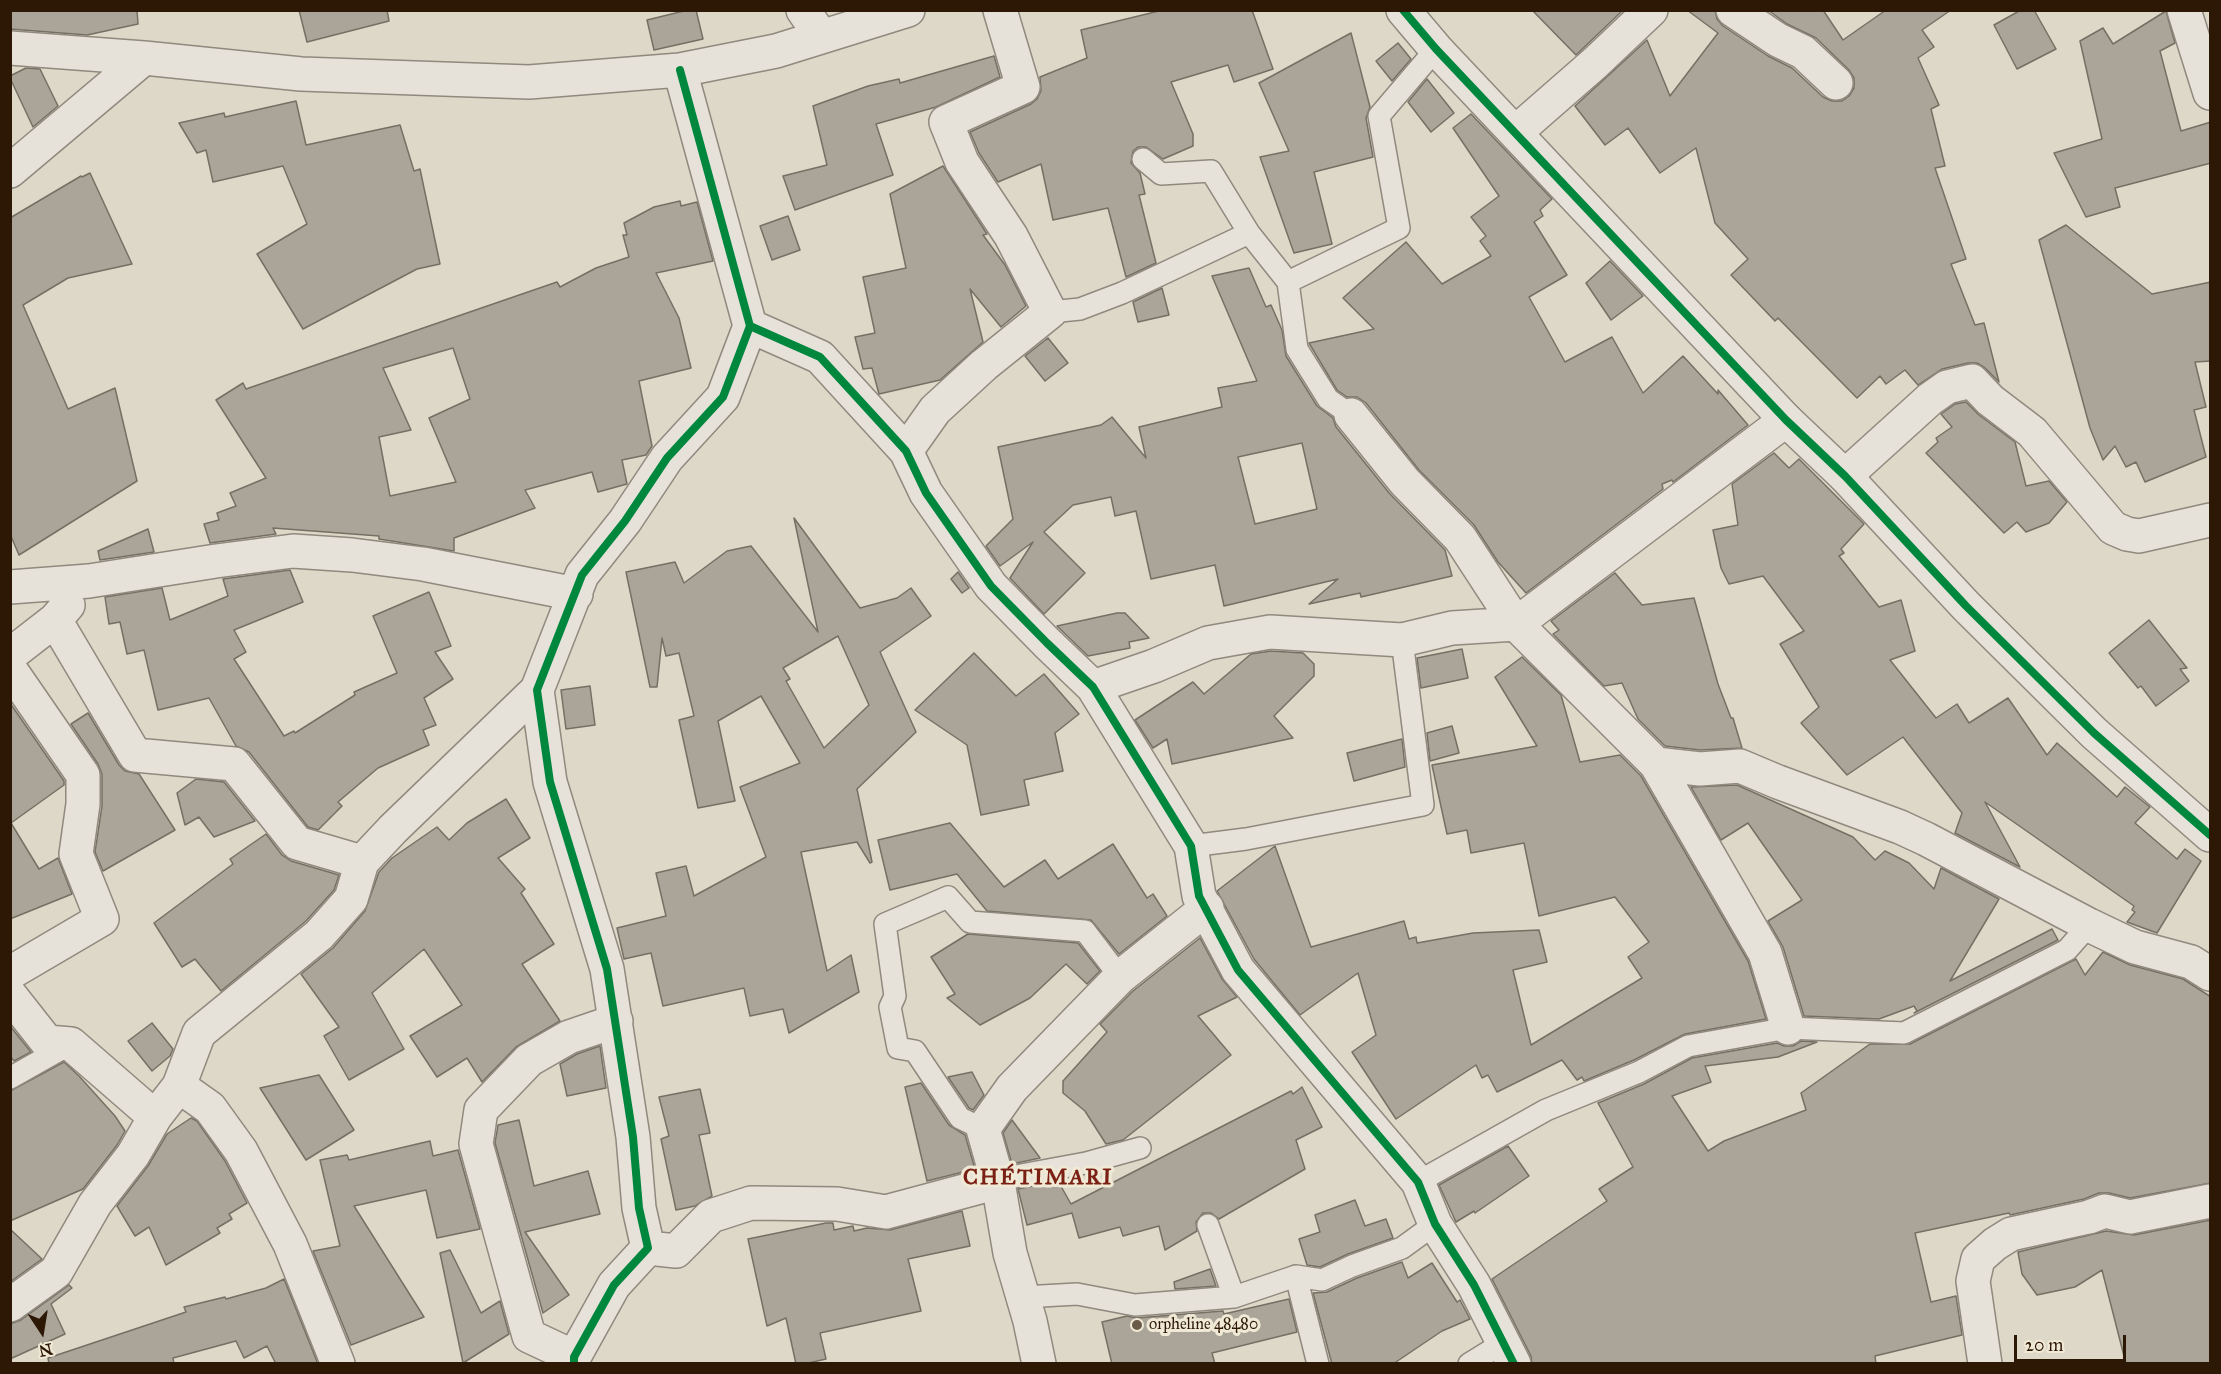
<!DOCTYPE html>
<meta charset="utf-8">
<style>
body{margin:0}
#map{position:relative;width:2221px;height:1374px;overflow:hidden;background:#ded8c8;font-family:"IM FELL Great Primer",serif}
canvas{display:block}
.frame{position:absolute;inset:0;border:12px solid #2d1805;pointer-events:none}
.north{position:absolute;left:12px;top:1302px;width:60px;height:60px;-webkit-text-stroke:4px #efe9d5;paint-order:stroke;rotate:168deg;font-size:16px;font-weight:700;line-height:24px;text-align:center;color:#2d1805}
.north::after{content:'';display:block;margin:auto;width:21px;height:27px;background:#2d1805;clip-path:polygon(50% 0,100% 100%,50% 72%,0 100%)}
.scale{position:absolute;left:2014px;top:1335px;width:112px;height:27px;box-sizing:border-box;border:3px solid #2d1805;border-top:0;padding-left:8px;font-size:18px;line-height:21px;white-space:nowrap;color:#2d1805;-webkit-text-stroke:4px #efe9d5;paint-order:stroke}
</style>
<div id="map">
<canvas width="2221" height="1374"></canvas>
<div class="frame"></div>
<div class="north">N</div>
<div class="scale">20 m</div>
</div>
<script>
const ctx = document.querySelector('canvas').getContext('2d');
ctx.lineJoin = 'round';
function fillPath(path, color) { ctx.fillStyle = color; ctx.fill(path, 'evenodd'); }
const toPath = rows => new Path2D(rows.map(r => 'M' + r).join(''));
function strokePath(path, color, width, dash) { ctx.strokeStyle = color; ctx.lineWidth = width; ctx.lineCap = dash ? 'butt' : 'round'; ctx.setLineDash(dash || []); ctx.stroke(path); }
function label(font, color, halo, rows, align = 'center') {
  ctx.font = font + ' "IM FELL Great Primer",serif'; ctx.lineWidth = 6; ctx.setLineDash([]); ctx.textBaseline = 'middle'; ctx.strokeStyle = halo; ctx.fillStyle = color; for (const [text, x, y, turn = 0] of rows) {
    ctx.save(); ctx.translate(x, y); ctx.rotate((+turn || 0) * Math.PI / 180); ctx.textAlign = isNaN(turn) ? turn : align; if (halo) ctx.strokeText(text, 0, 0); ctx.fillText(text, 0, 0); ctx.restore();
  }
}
const building = toPath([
 [10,10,137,10,138,24,87,35,10,29,10,10],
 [299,10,387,10,389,21,307,42,299,10],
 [688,10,696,10,703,39,654,50,647,20,688,10],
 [1163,10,1252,10,1273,69,1234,82,1228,65,1171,82,1193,134,1193,146,1163,159,1146,147,1138,147,1133,151,1131,163,1140,173,1145,194,1139,195,1156,263,1126,277,1108,208,1053,220,1041,164,998,182,979,153,970,132,1031,104,1037,99,1041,91,1040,77,1087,58,1081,30,1163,10],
 [1532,10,1619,10,1621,12,1576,55,1532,10],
 [1687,10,1715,10,1717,19,1723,26,1768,56,1792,68,1823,97,1832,101,1842,101,1849,96,1854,88,1854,78,1849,70,1816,38,1787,24,1768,10,1823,10,1843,40,1886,10,1951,10,1922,30,1934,47,1918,58,1939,105,1931,109,1945,166,1935,168,1966,259,1951,264,1975,325,1984,323,1999,382,1985,368,1977,363,1968,363,1942,369,1918,385,1905,370,1886,384,1880,376,1857,398,1778,318,1775,321,1731,275,1748,259,1715,223,1696,148,1660,173,1628,128,1605,145,1575,106,1647,40,1670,96,1718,33,1687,10],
 [2021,10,2034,10,2056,49,2017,69,1994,25,2021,10],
 [2166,11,2175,43,2160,51,2181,131,2211,122,2211,163,2115,188,2120,207,2086,217,2054,153,2102,139,2080,41,2103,28,2113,44,2166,11],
 [1351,33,1370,107,1366,118,1373,157,1314,172,1332,244,1294,253,1260,157,1289,151,1259,83,1351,33],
 [1398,43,1411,59,1392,81,1376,61,1398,43],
 [994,56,1000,77,936,107,876,124,893,175,795,210,783,176,827,165,813,106,868,86,899,79,900,83,994,56],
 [26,68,40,69,58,106,33,127,10,78,10,76,26,68],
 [1427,79,1454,113,1431,132,1408,102,1427,79],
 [296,101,306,145,400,125,414,171,420,169,440,264,417,269,303,329,257,254,307,224,283,166,213,182,206,150,197,153,179,123,224,113,225,117,296,101],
 [1471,114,1552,199,1540,210,1543,216,1534,222,1567,275,1529,297,1565,362,1612,337,1643,393,1683,356,1718,394,1718,390,1748,425,1673,482,1672,480,1662,484,1663,489,1526,593,1498,562,1474,525,1419,470,1366,403,1357,397,1347,397,1337,390,1309,343,1374,329,1343,298,1406,242,1442,284,1491,256,1480,241,1486,236,1471,217,1499,196,1453,128,1471,114],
 [943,166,987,234,983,235,1005,265,1026,306,1001,327,970,289,983,342,940,380,879,394,872,368,863,369,855,337,875,333,863,277,906,268,890,194,943,166],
 [90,173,132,264,68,278,23,305,68,409,115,388,137,481,19,555,10,534,10,218,81,176,82,177,90,173],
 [680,201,681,206,697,202,713,261,656,273,679,318,691,368,639,381,652,446,646,455,622,460,627,484,598,492,592,472,525,490,535,508,454,538,454,551,379,539,379,536,273,528,276,534,210,543,204,524,219,520,217,513,236,506,230,493,266,478,216,400,243,383,246,389,557,282,560,287,596,268,629,257,623,235,627,235,624,223,654,207,680,201],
 [453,348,470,399,429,418,456,482,390,496,379,437,411,430,383,368,453,348],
 [788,216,800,250,772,260,760,226,788,216],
 [2066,225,2152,294,2211,282,2211,361,2195,362,2206,407,2194,410,2206,457,2145,482,2136,462,2126,467,2115,446,2103,460,2090,428,2039,240,2066,225],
 [1610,261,1643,296,1611,320,1586,283,1610,261],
 [1249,268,1266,307,1271,305,1282,330,1286,356,1317,406,1333,418,1336,427,1390,494,1445,550,1452,576,1361,597,1360,593,1309,604,1338,579,1224,606,1215,565,1151,579,1136,511,1115,516,1111,497,1073,505,1044,532,1085,573,1044,614,1010,578,1033,542,1000,566,986,546,1013,519,998,447,1101,425,1112,417,1146,458,1139,427,1222,407,1218,388,1257,381,1212,276,1249,268],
 [1302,443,1317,509,1255,524,1238,457,1302,443],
 [1162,288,1169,315,1138,322,1133,302,1162,288],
 [1048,338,1068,363,1045,381,1025,356,1048,338],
 [1966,402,1979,415,2015,442,2026,486,2049,481,2067,502,2049,523,2026,532,2017,522,2004,533,1926,453,1938,442,1936,438,1952,427,1941,414,1955,404,1966,402],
 [1774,453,1789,468,1799,459,1864,524,1841,549,1844,553,1839,556,1879,607,1901,600,1915,651,1890,660,1936,718,1957,704,1969,723,2008,698,2047,755,2057,743,2117,797,2125,787,2150,807,2135,823,2177,859,2185,849,2201,861,2157,933,2127,922,2135,912,2132,910,2134,906,1985,802,2020,867,1955,833,1962,813,1903,737,1847,775,1801,723,1819,707,1780,644,1804,631,1763,576,1729,584,1721,568,1713,530,1738,525,1732,484,1774,453],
 [794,518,860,608,897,598,911,588,931,616,880,652,916,732,857,789,872,862,870,863,857,842,801,852,827,971,851,955,859,992,789,1033,783,1009,750,1016,744,988,663,1006,651,953,624,959,617,928,666,916,656,873,686,866,694,896,766,857,740,787,800,763,761,696,718,721,735,801,698,808,679,720,694,716,679,653,666,656,662,638,657,687,650,687,626,572,675,562,684,583,727,551,751,546,818,632,794,518],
 [838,636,869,705,824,748,786,681,790,679,783,668,838,636],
 [148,529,154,552,100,560,98,551,148,529],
 [290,570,303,602,234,630,246,652,234,659,284,736,294,731,295,733,355,695,354,692,397,673,373,616,429,592,451,646,435,652,453,679,424,698,436,725,423,730,429,745,378,768,338,802,342,806,318,830,308,827,249,752,236,746,209,698,158,710,144,650,127,654,120,622,109,624,105,597,162,588,170,620,228,596,223,579,290,570],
 [958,572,969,588,962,593,951,579,958,572],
 [1615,573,1642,605,1694,598,1718,684,1731,718,1733,718,1742,748,1700,750,1665,746,1638,719,1622,683,1604,686,1553,634,1559,630,1551,621,1615,573],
 [1117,613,1125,613,1149,638,1129,642,1130,648,1088,656,1057,626,1117,613],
 [2149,620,2187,668,2180,669,2189,681,2156,706,2141,686,2138,688,2109,653,2149,620],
 [1462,649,1468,678,1421,688,1417,658,1462,649],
 [1271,651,1303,653,1314,664,1314,676,1274,716,1293,738,1172,764,1167,739,1153,748,1135,720,1193,682,1204,694,1251,654,1271,651],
 [974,653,1016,696,1044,674,1079,714,1055,733,1063,771,1024,780,1029,805,981,815,967,745,915,710,974,653],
 [1522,657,1561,695,1580,762,1620,755,1641,776,1748,961,1766,1019,1685,1034,1634,1060,1584,1081,1582,1077,1577,1080,1562,1060,1497,1092,1488,1075,1482,1078,1476,1065,1396,1119,1352,1052,1376,1035,1358,973,1300,1015,1254,959,1217,891,1275,846,1311,947,1404,921,1409,939,1416,937,1417,943,1473,933,1539,930,1547,962,1513,970,1531,1045,1642,978,1628,957,1649,942,1615,897,1539,916,1524,843,1471,853,1467,830,1447,834,1432,765,1537,746,1495,677,1522,657],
 [590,686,595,725,566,729,561,690,590,686],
 [10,703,64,781,64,785,11,823,39,869,58,858,72,894,10,919,10,703],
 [88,713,119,765,125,771,139,774,175,830,103,871,95,852,102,806,102,774,98,764,71,724,88,713],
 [1452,726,1459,753,1430,761,1427,733,1452,726],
 [1402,739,1405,767,1354,781,1347,753,1402,739],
 [196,779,224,782,255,821,214,837,199,817,185,825,177,793,196,779],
 [1737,785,1853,837,1875,860,1885,851,1909,863,1934,889,1941,868,1999,899,1950,981,2052,929,2058,940,1914,1013,1917,1011,1914,1006,1879,1019,1804,1016,1783,947,1768,921,1802,900,1748,823,1721,840,1691,787,1737,785],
 [506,799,530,838,498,858,525,889,521,893,554,944,522,964,560,1021,516,1047,482,1082,467,1058,437,1077,410,1036,462,1005,424,949,372,993,404,1049,349,1080,324,1036,339,1027,301,974,333,948,365,911,379,872,392,858,437,827,449,840,467,823,506,799],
 [950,823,1004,887,1045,860,1058,879,1113,844,1147,898,1153,894,1167,916,1119,954,1091,920,987,911,957,874,890,890,878,840,950,823],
 [266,834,282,855,291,861,339,875,334,890,306,921,221,991,195,959,182,967,154,923,233,864,230,859,266,834],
 [968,934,1078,943,1100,971,1087,984,1066,964,1030,998,980,1025,947,998,955,994,931,957,968,934],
 [1200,938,1222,979,1237,997,1198,1016,1231,1055,1123,1140,1106,1144,1085,1111,1063,1093,1063,1081,1107,1032,1100,1024,1133,991,1200,938],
 [2103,952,2130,965,2183,979,2211,997,2211,1183,2130,1198,2109,1193,2099,1193,2084,1199,2010,1215,2009,1213,1915,1233,1931,1302,1956,1296,1962,1335,1875,1356,1876,1364,1532,1364,1531,1356,1492,1279,1607,1201,1599,1189,1633,1167,1598,1103,1644,1084,1692,1058,1777,1043,1784,1046,1793,1046,1801,1041,1817,1042,1778,1057,1705,1066,1711,1082,1672,1096,1708,1151,1724,1141,1806,1110,1801,1093,1870,1044,1910,1044,2076,959,2085,975,2103,952],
 [152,1023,173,1049,170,1056,152,1071,128,1041,152,1023],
 [10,1026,31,1052,14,1061,10,1056,10,1026],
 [600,1046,606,1088,567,1096,560,1064,577,1054,600,1046],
 [64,1062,79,1076,115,1116,125,1131,117,1145,83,1189,10,1221,10,1091,64,1062],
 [972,1072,984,1095,973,1110,969,1108,948,1077,972,1072],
 [319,1075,354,1130,306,1160,260,1088,319,1075],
 [921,1083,949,1125,965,1135,975,1169,927,1181,905,1087,921,1083],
 [1302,1087,1322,1127,1296,1140,1305,1169,1219,1219,1211,1213,1203,1213,1196,1222,1197,1231,1165,1250,1159,1226,1123,1236,1120,1227,1079,1238,1072,1213,1027,1225,1018,1189,1058,1181,1071,1204,1291,1091,1293,1094,1302,1087],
 [700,1089,710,1133,699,1135,712,1196,695,1206,676,1210,661,1139,669,1136,659,1097,700,1089],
 [191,1118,197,1121,225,1161,247,1203,229,1214,232,1219,217,1228,220,1233,166,1265,149,1227,135,1236,117,1206,148,1166,167,1134,191,1118],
 [519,1120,534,1186,588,1171,600,1214,525,1232,569,1295,543,1313,495,1143,498,1125,519,1120],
 [1012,1120,1040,1158,1012,1164,1003,1133,1012,1120],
 [430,1141,433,1156,458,1150,480,1229,437,1238,426,1190,354,1206,424,1317,351,1345,313,1251,340,1246,320,1160,347,1155,349,1160,430,1141],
 [1508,1146,1529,1176,1475,1213,1474,1211,1456,1222,1439,1185,1508,1146],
 [1355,1200,1365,1226,1386,1219,1393,1238,1348,1254,1320,1267,1307,1265,1299,1239,1320,1232,1315,1215,1355,1200],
 [962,1211,970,1246,908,1259,921,1311,820,1333,826,1359,804,1364,796,1364,786,1318,767,1326,748,1239,826,1223,833,1223,834,1230,853,1226,854,1231,867,1228,890,1230,962,1211],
 [2211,1220,2211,1364,2126,1364,2102,1270,2075,1287,2037,1295,2022,1274,2018,1252,2106,1231,2134,1235,2211,1220],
 [10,1229,42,1259,10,1282,10,1229],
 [450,1250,481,1313,500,1301,509,1334,463,1363,440,1253,450,1250],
 [1402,1262,1408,1278,1432,1263,1457,1302,1460,1300,1470,1319,1442,1331,1393,1364,1332,1364,1313,1293,1327,1292,1357,1278,1402,1262],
 [1210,1269,1216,1286,1175,1289,1174,1282,1210,1269],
 [284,1279,318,1364,276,1364,267,1346,244,1358,236,1341,173,1358,174,1364,49,1364,48,1358,186,1312,184,1307,225,1297,226,1299,266,1288,284,1279],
 [69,1285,72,1288,51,1304,65,1334,10,1359,10,1324,21,1320,69,1285],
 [1289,1299,1297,1332,1212,1353,1215,1364,1112,1364,1102,1322,1127,1316,1136,1318,1223,1311,1224,1314,1289,1299]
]);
fillPath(building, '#aba599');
strokePath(building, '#766f64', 1.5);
const service = toPath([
 [1143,159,1161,174,1211,171,1249,233],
 [1288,282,1297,349,1328,399,1351,415],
 [1050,312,1080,309,1122,293,1249,233,1288,282,1399,228,1379,116,1436,49],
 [1191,846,1246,839,1423,805,1402,640],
 [10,1078,70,1044],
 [983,1129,960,1118,915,1051,898,1048,890,1007,895,996,885,924,948,897,970,922,1085,931,1120,977],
 [998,1182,1021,1175,1086,1163,1140,1148],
 [1418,1182,1546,1110,1639,1072,1688,1046,1788,1028,1904,1033,2067,950,2089,925],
 [1208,1225,1234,1297],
 [1296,1276,1318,1364],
 [1023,1297,1077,1294,1135,1305,1234,1297,1296,1276,1322,1280,1352,1266,1402,1248,1435,1224],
 [1469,1364,1503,1343]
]);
const minor = toPath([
 [803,10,821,36],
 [1733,10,1778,40,1803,52,1836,83],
 [2184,10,2210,93],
 [10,48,144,58,301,74,529,82,680,70,776,51,908,10],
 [1516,132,1595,63,1651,10],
 [10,171,144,58],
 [750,326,820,357,906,451,926,493,991,586,1047,643,1093,687,1191,846,1199,896,1238,970,1418,1182,1435,1224,1474,1285,1514,1364],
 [1351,415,1405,482,1460,538,1516,624,1656,764,1765,953,1788,1028],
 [906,451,935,410,984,365,1050,312,1011,236,962,162,946,122,1023,87,1000,10],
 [1845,476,1930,399,1947,387,1972,381,1990,400,2032,432,2113,528,2127,534,2139,536,2210,520],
 [10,587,89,581,216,561,293,551,352,555,423,564,576,594],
 [55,620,135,755,234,764,297,843,362,862],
 [10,655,55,620,68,605],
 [10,669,83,775,83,804,76,854,102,919,10,973],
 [1093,687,1154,666,1208,643,1270,632,1402,640,1452,628,1516,624,1786,420],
 [1656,764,1700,769,1740,766,1778,782,1900,827,1926,839,2089,925,2135,947,2191,962,2210,974],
 [10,995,47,1042,71,1044,155,1117],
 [179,1086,210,1108,241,1151,290,1244,338,1364],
 [998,1182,983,1129,1012,1088,1120,977,1207,908],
 [648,1248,676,1251,711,1216,751,1203,837,1204,886,1212,998,1182,1010,1253,1030,1321,1039,1364],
 [10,1305,56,1272,95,1204,133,1155,155,1117,179,1086,199,1033,319,935,351,899,362,862,393,829,537,690],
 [574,1357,529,1336,476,1144,481,1110,529,1060,569,1037,616,1021],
 [574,1364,574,1357,614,1285,648,1248,639,1208,633,1137,607,969,550,782,537,690,582,575,625,521,667,458,723,397,750,326,680,70],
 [1985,1364,1973,1281,1978,1259,1995,1244,2011,1234,2089,1217,2105,1211,2130,1217,2210,1201]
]);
const tertiary = toPath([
 [1403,10,1436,49,1786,420,1845,476,1966,606,2094,733,2210,835]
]);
strokePath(service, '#8f897e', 24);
strokePath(minor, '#8f897e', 36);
strokePath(tertiary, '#8f897e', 36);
strokePath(service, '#e6e2da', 21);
strokePath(minor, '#e6e2da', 33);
strokePath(tertiary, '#e6e2da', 33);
strokePath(toPath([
 [1403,10,1436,49,1786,420,1845,476,1966,606,2094,733,2210,835],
 [750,326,820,357,906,451,926,493,991,586,1047,643,1093,687,1191,846,1199,896,1238,970,1418,1182,1435,1224,1474,1285,1514,1364],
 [574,1364,574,1357,614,1285,648,1248,639,1208,633,1137,607,969,550,782,537,690,582,575,625,521,667,458,723,397,750,326,680,70]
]), '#00873e', 8);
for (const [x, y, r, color] of [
 [1137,1325,6,"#6b5b49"]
]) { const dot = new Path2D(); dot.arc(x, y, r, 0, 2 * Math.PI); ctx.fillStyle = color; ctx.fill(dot); strokePath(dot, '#efe9d5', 2); }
label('16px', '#2d1805', '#efe9d5', [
 ["orpheline 48480",1149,1325]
], 'left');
ctx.letterSpacing = '1.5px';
label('bold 22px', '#7a1f14', '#efe9d5', [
 ["CHÉTIMARI",1038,1179]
]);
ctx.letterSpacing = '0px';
</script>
